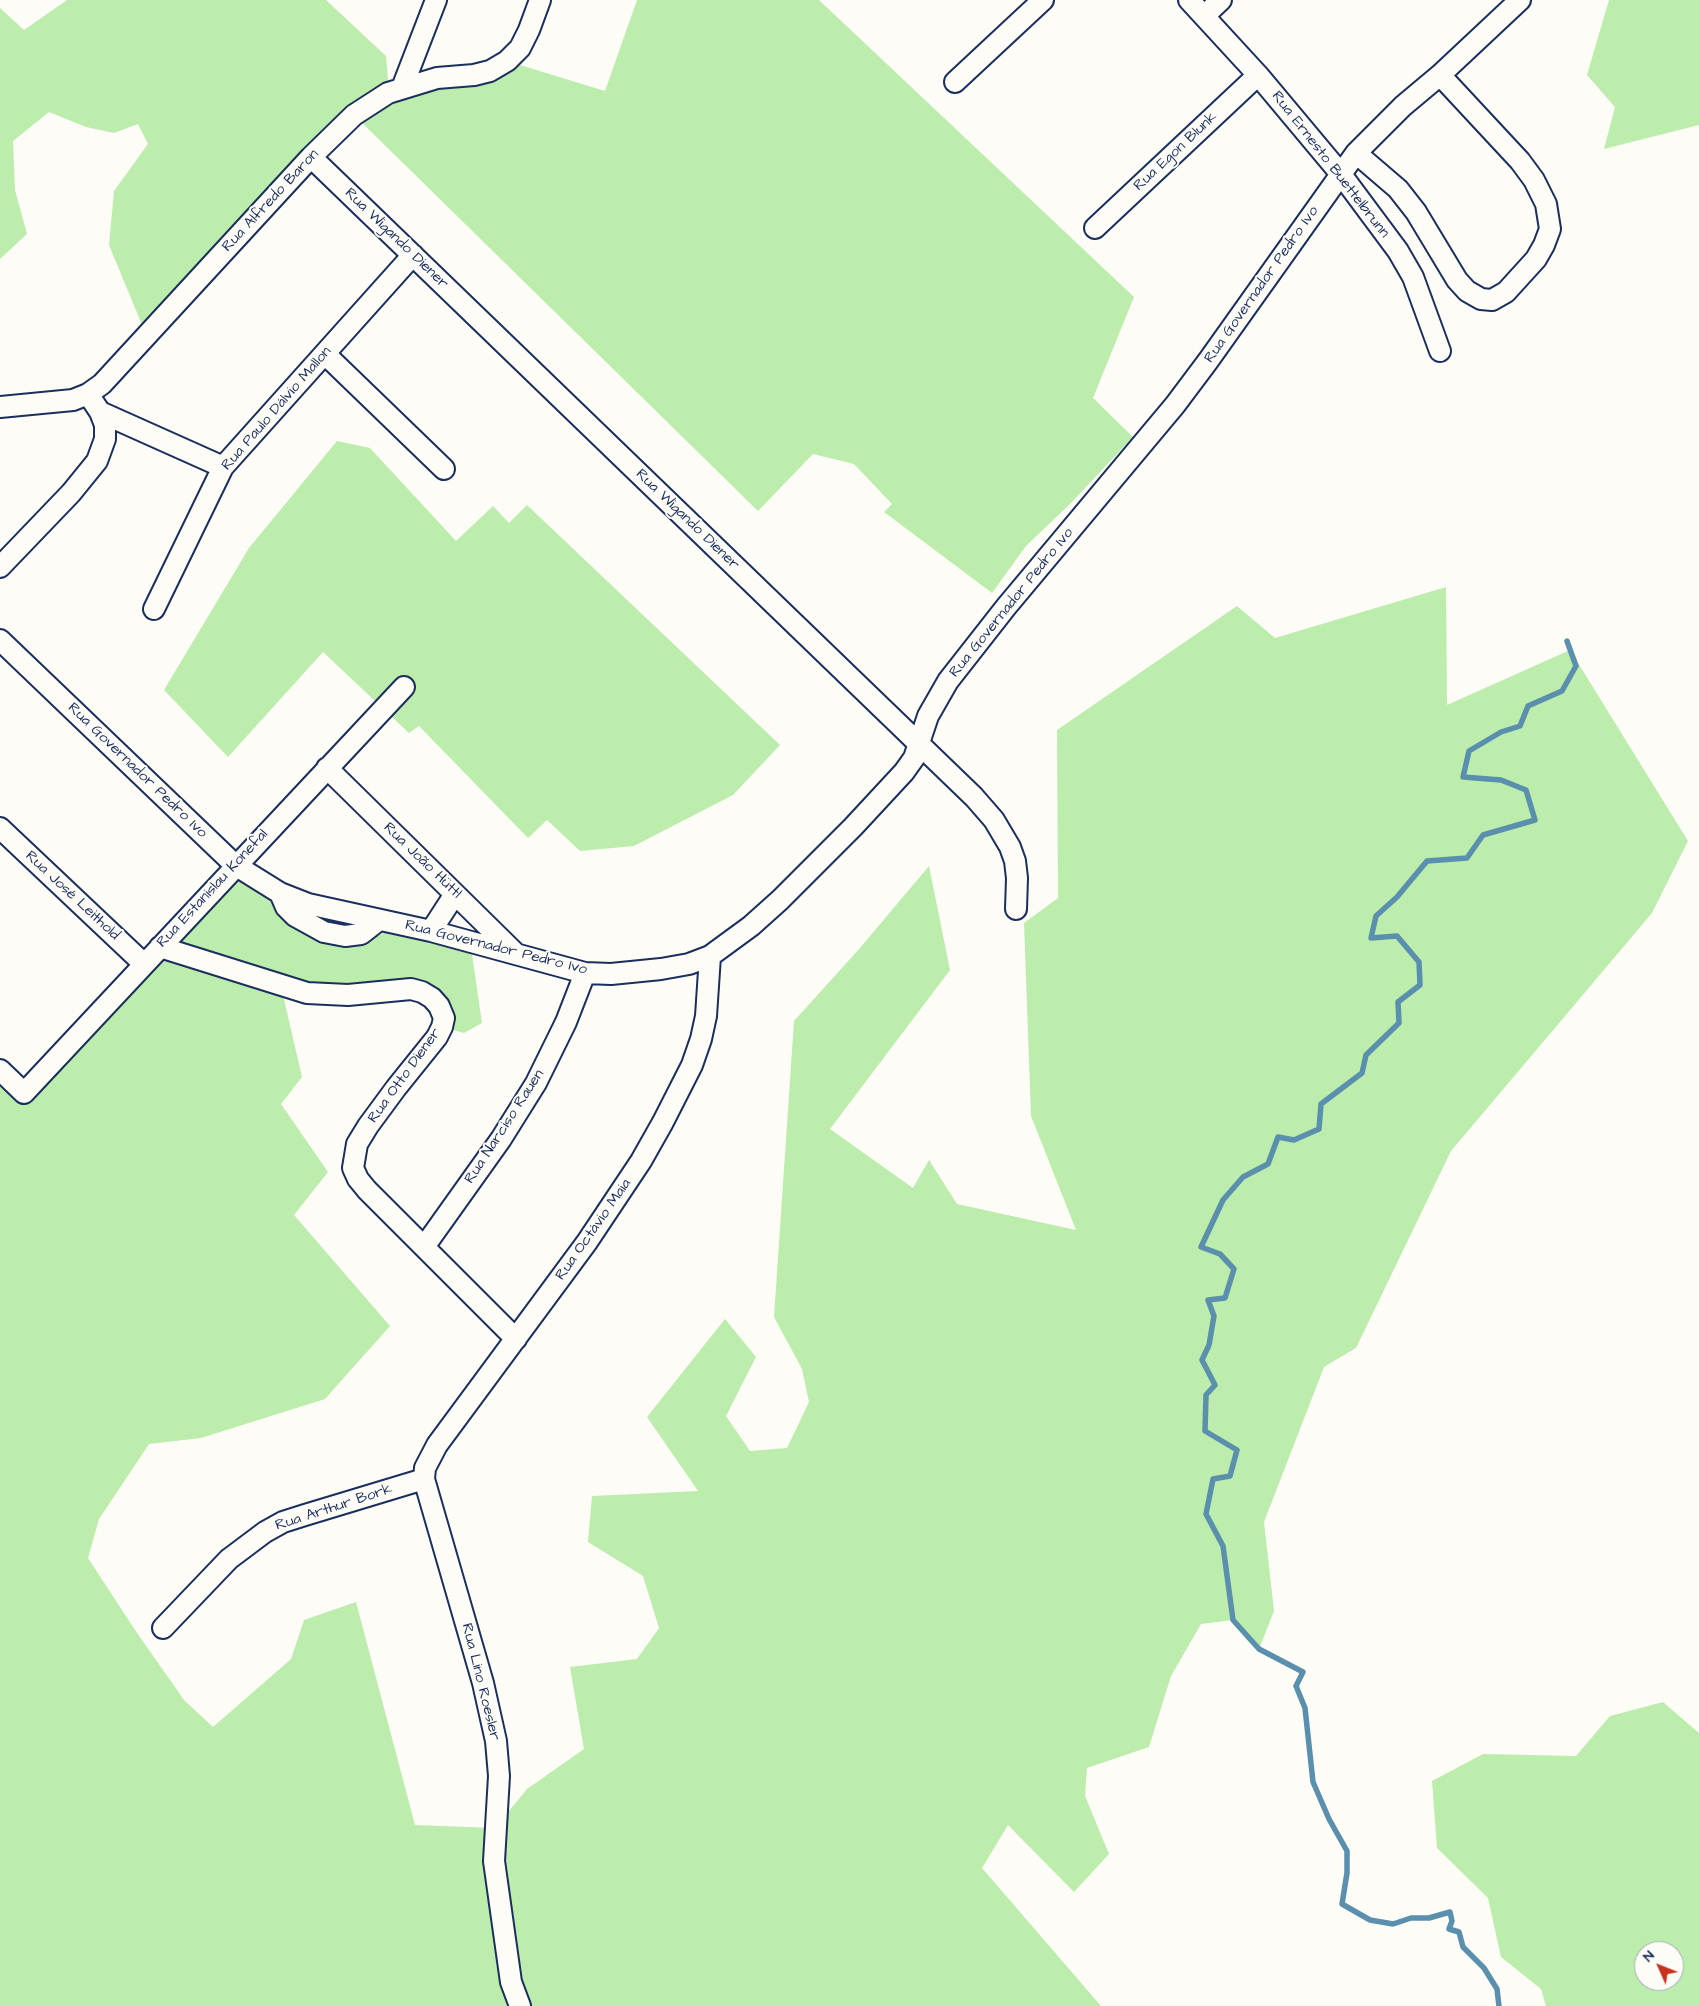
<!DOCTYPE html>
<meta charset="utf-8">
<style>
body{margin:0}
#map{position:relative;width:1699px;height:2006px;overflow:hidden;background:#fdfcf7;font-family:"Architects Daughter",sans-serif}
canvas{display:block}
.north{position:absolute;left:1634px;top:1941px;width:50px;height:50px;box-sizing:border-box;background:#fdfcf7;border:1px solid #a3aaba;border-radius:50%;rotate:314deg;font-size:14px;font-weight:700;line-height:20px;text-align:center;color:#1b2f5e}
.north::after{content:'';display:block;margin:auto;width:18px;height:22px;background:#c8321e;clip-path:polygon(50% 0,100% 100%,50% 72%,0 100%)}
</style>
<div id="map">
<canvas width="1699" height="2006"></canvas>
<div class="north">N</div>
</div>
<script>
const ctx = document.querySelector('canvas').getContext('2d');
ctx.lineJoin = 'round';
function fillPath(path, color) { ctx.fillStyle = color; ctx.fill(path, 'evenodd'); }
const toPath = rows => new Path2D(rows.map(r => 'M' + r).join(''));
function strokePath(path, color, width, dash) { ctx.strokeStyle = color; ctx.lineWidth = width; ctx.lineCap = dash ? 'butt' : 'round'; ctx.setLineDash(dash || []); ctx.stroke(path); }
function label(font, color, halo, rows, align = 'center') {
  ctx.font = font + ' "Architects Daughter",sans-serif'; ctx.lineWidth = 4; ctx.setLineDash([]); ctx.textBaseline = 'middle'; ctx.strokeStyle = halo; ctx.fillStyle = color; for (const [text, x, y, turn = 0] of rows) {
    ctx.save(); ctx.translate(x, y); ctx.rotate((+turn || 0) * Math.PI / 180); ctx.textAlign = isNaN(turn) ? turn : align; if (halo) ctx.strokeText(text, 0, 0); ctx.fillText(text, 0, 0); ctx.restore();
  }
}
fillPath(toPath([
 [67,0,326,0,386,56,389,92,507,61,605,91,637,0,819,0,1134,297,1093,398,1133,437,1071,503,1026,546,992,593,884,512,892,504,854,464,813,454,758,511,354,115,147,337,109,245,114,191,148,144,138,124,114,133,86,127,49,112,13,141,15,190,27,234,0,259,0,8,24,30],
 [1609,0,1699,0,1699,125,1604,149,1615,107,1587,75],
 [337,441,370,448,456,541,493,506,509,523,527,505,780,745,733,795,634,846,580,851,547,820,528,838,419,726,409,733,323,652,228,757,164,690,249,548],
 [1446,587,1447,705,1570,650,1688,841,1652,913,1451,1151,1356,1348,1324,1367,1264,1522,1274,1611,1259,1649,1233,1620,1201,1624,1171,1676,1149,1747,1087,1768,1085,1796,1109,1854,1074,1892,1008,1825,982,1868,1101,2006,0,2006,0,1070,24,1093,235,865,348,943,380,935,399,924,470,941,482,1023,464,1033,442,1027,432,998,281,986,302,1077,281,1104,328,1172,294,1215,390,1326,325,1399,201,1438,149,1444,99,1519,88,1558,135,1630,184,1700,213,1727,291,1659,304,1620,356,1602,415,1825,495,1828,527,1789,584,1749,570,1667,637,1659,659,1628,643,1576,588,1542,592,1496,698,1491,647,1417,725,1319,756,1357,726,1416,750,1451,787,1448,809,1402,802,1369,774,1317,794,1021,860,948,929,866,950,970,830,1129,913,1188,929,1160,957,1204,1076,1230,1031,1116,1024,923,1058,898,1057,730,1237,606,1275,638],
 [1663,1702,1699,1733,1699,2006,1546,2006,1541,1989,1501,1957,1488,1898,1437,1848,1432,1781,1483,1754,1576,1756,1610,1716],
 [1644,1951,1674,1951,1674,1981,1644,1981]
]), '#bcedac');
strokePath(toPath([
 [1499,2006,1497,1989,1484,1968,1463,1947,1459,1932,1449,1929,1452,1921,1450,1912,1429,1918,1411,1918,1393,1924,1370,1920,1342,1904,1347,1873,1347,1851,1329,1819,1313,1782,1305,1708,1296,1686,1303,1672,1259,1649,1233,1620,1223,1546,1206,1514,1213,1479,1230,1476,1237,1450,1205,1431,1206,1395,1215,1385,1202,1360,1209,1345,1214,1316,1208,1300,1225,1298,1234,1269,1220,1254,1201,1247,1223,1200,1243,1177,1268,1164,1278,1137,1294,1140,1319,1129,1321,1104,1362,1073,1366,1055,1399,1023,1398,1002,1420,985,1419,962,1397,936,1371,938,1376,916,1397,897,1427,861,1467,858,1483,835,1535,820,1526,790,1501,780,1463,777,1469,751,1501,732,1520,726,1528,706,1562,691,1576,666,1567,641]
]), '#5a8fae', 5.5);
const minor = toPath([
 [1189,0,1258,75,1340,173,1398,251,1413,277,1440,351],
 [1204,16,1221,0],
 [955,82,1043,0],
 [402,88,436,0],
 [1356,153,1398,189,1416,212,1457,280,1467,291,1481,299,1492,300,1506,292,1536,259,1544,245,1550,229,1546,204,1534,180,1520,161,1440,75],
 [311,157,974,797,994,820,1010,847,1015,861,1017,878,1016,909],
 [1095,228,1258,75],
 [325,354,444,469],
 [0,407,73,400,88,394,102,384,311,157,354,115,388,93,437,78,474,75,490,71,507,61,520,48,529,30,540,0],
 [100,412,223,467],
 [0,567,71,493,97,461,105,439,105,425,100,412,88,394],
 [154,609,223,467,413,255],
 [0,640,235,865,280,893,308,904,431,931,585,973,611,974,661,969,689,964,710,956,751,926,780,900,853,827,904,772,914,758,928,716,948,681,1006,607,1175,405,1208,361,1356,153,1403,106,1440,75,1520,0],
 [327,768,515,953],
 [0,828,144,964],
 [280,893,286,907,295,916,324,932,345,936,361,934,379,920],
 [431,931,455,894],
 [160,947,307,993,348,995,411,989,422,992,432,998,439,1006,444,1018,442,1027,437,1037,396,1088,368,1126,357,1144,353,1168,358,1179,367,1190,516,1339],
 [0,1070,24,1093,404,687],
 [424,1247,501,1139,536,1083,566,1022,585,973],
 [163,1628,229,1559,265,1532,283,1522,305,1515,424,1479],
 [520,2006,511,1982,494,1861,499,1776,496,1741,483,1683,424,1479,425,1468,437,1445,587,1242,641,1161,663,1122,692,1065,701,1039,706,1016,710,956]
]);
strokePath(minor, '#1b2f5e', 24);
strokePath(minor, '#fdfcf7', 20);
label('15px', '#1b2f5e', '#fdfcf7', [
 ["Rua Egon Blunk",1176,152,-43],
 ["Rua Ernesto Buettelbrunn",1330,165,52],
 ["Rua Alfredo Baron",271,201,-47],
 ["Rua Wigando Diener",396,239,44],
 ["Rua Governador Pedro Ivo",1262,285,-55],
 ["Rua Paulo Dálvio Mallon",277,409,-49],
 ["Rua Wigando Diener",687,520,44],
 ["Rua Governador Pedro Ivo",1012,603,-51],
 ["Rua Governador Pedro Ivo",137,771,44],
 ["Rua João Hüttl",422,861,44],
 ["Rua Estanislau Konefal",213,889,-47],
 ["Rua José Leithold",72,896,43],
 ["Rua Governador Pedro Ivo",496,948,14],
 ["Rua Otto Diener",405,1076,-54],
 ["Rua Narciso Rauen",505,1127,-57],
 ["Rua Octávio Maia",594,1230,-55],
 ["Rua Arthur Bork",334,1508,-18],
 ["Rua Lino Roesler",480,1682,76]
]);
</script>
